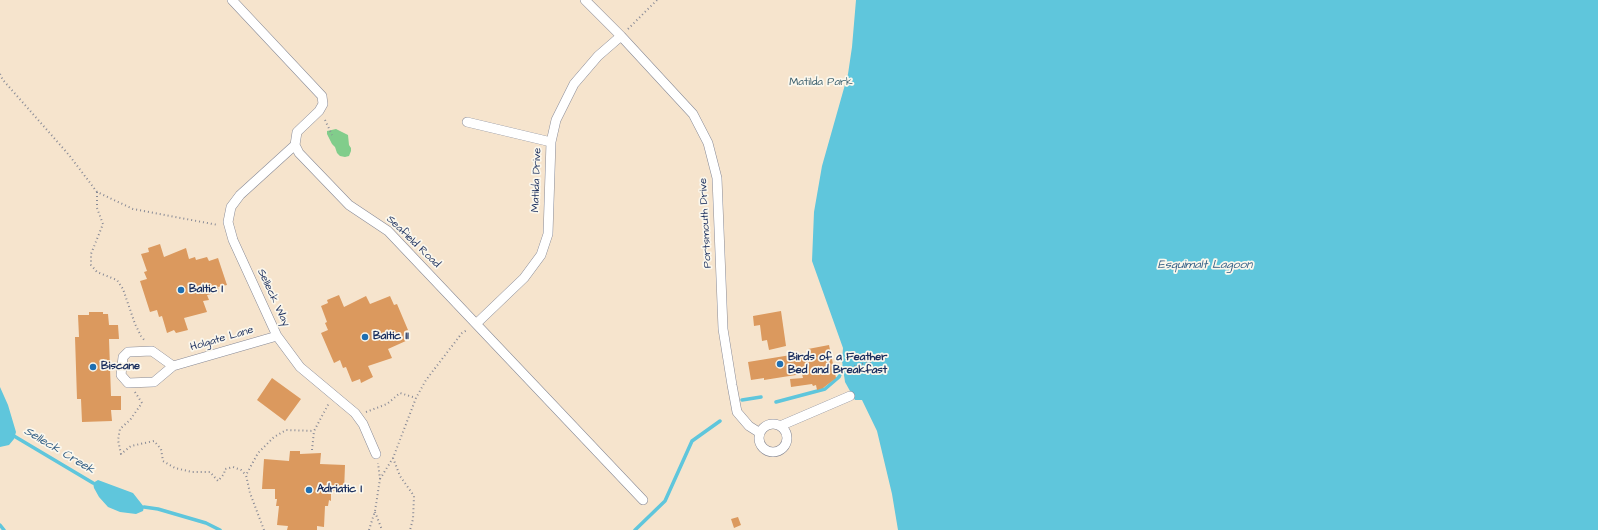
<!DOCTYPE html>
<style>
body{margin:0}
canvas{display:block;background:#f6e4cd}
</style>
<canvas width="1598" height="530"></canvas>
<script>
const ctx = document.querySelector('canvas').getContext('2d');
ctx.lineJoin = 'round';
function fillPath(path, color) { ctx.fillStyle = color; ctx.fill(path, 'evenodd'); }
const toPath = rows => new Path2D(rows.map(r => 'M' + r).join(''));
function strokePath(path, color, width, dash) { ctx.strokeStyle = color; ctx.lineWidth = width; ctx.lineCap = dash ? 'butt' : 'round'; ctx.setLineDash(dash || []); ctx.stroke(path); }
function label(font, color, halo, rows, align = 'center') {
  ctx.font = font + ' "Architects Daughter",sans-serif'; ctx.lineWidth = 3.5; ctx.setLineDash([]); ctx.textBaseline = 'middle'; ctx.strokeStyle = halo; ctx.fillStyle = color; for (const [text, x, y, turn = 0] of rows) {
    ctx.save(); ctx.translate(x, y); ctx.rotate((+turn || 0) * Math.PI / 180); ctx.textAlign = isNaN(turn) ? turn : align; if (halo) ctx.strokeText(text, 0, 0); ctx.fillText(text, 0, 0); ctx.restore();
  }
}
fillPath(toPath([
 [336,129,348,135,349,145,351,148,351,151,349,156,345,157,340,156,337,153,335,147,332,144,327,134,327,131]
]), '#81cd8b');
fillPath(toPath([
 [856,0,1598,0,1598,530,898,530,892,494,877,431,862,400,855,400,845,382,842,361,843,348,812,261,814,212,822,166,848,74,852,47],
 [0,387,8,405,16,432,14,439,9,445,0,447],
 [98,480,133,493,144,507,143,511,136,514,120,512,108,507,99,497,94,488,93,483]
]), '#5fc6dc');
strokePath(toPath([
 [742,400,761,397],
 [776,402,825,389,839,377,843,367],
 [14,436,93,483],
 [144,507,158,509,206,523,220,530],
 [0,525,4,530],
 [635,530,665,501,692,441,720,421]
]), '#5fc6dc', 3.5);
fillPath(toPath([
 [160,244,164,257,186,248,189,259,195,257,196,260,207,257,209,261,218,258,227,285,218,287,219,292,207,295,209,300,203,301,207,312,184,318,188,330,176,333,174,330,167,333,162,316,159,317,157,310,150,312,140,281,147,279,144,272,147,271,141,254,149,252,148,248],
 [339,295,344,307,366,296,370,304,390,296,394,305,397,304,408,330,405,331,408,340,388,349,392,358,368,366,373,377,361,383,360,379,352,382,346,367,343,368,340,360,334,363,321,333,328,330,325,323,327,322,321,306,328,303,327,300],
 [781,311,786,346,769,350,767,340,762,341,760,325,754,326,753,316],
 [89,312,103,312,103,314,108,314,109,325,118,325,119,339,109,339,111,396,121,396,121,410,111,410,112,421,82,422,81,399,77,399,75,337,79,337,78,315,89,315],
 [829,345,836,378,823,388,817,390,816,385,813,386,812,384,791,387,790,379,803,378,802,374,764,380,764,378,751,380,748,362,803,353,804,360,811,357,808,349],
 [272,378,301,399,285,421,257,400],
 [290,451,300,451,300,454,321,453,320,464,345,465,344,492,331,491,331,501,329,500,328,506,325,506,324,527,317,526,317,530,287,530,288,526,277,525,279,506,276,506,277,499,275,499,275,489,262,489,264,459,289,461],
 [738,517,741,525,734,528,731,519]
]), '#db995e');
const street = toPath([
 [232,0,322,96,323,104,319,111,297,132,295,145,299,153,349,205,388,231,643,500],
 [585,0,621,36,693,114,708,143,717,178,723,329,732,385,737,412,749,426,760,433],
 [467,122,551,142],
 [295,145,240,195,231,207,228,222,233,240,277,336,300,367,355,413,363,424,376,454],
 [477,323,524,278,541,255,548,234,551,142,556,120,574,84,598,56,621,36],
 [173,366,152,351,128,352,123,357,121,375,128,383,154,382,173,366,277,336],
 '759 438a14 14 0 1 1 28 0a14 14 0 1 1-28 0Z',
 [780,426,850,396]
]);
strokePath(street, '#888a96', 10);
strokePath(toPath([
 [628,29,657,0],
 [0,74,3,80,69,155,97,192,133,209,218,225],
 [325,120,332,135],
 [97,192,97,208,103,224,91,254,91,265,97,272,117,280,123,289,135,324,141,336,145,341],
 [835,371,886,358],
 [135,392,142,403,130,420,120,429,118,440,121,454,131,446,154,441,161,449,163,461,175,468,192,472,210,472,218,481,224,474,225,469,233,467,241,470,246,475],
 [366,412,387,404,400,393,416,398],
 [312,450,314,431,329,403],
 [393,458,400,476,414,496,413,519,410,530],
 [380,479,393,458,416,398,426,380,462,333,467,330],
 [375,512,382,530],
 [264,530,250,493,246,475,258,453,274,437,286,430,314,431],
 [369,530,375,511,380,479,378,463]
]), '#888a96', 2, [1, 3]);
strokePath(street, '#fff', 9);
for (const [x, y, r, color] of [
 [181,290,4,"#1f6fb2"],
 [365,337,4,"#1f6fb2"],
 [780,364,4,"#1f6fb2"],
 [93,367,4,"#1f6fb2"],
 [309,490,4,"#1f6fb2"]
]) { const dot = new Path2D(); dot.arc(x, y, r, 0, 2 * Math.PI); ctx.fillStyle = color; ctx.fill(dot); strokePath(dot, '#fbf7ec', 1.5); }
label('11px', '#3a5e6c', '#fbf7ec', [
 ["Matilda Park",821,83]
]);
label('11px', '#1b2f5e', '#fbf7ec', [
 ["Matilda Drive",537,180,-88],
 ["Portsmouth Drive",706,223,-93],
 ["Seafield Road",413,242,44],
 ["Selleck Way",273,298,65],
 ["Holgate Lane",222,339,-16]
]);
label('bold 11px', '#1b2f5e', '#fbf7ec', [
 ["Baltic I",189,290],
 ["Baltic II",373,337],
 ["Birds of a Feather",788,358],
 ["Bed and Breakfast",788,371],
 ["Biscane",101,367],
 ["Adriatic I",317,490]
], 'left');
label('italic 12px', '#2f5c84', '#fbf7ec', [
 ["Esquimalt Lagoon",1205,265],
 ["Selleck Creek",59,451,31]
]);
</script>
